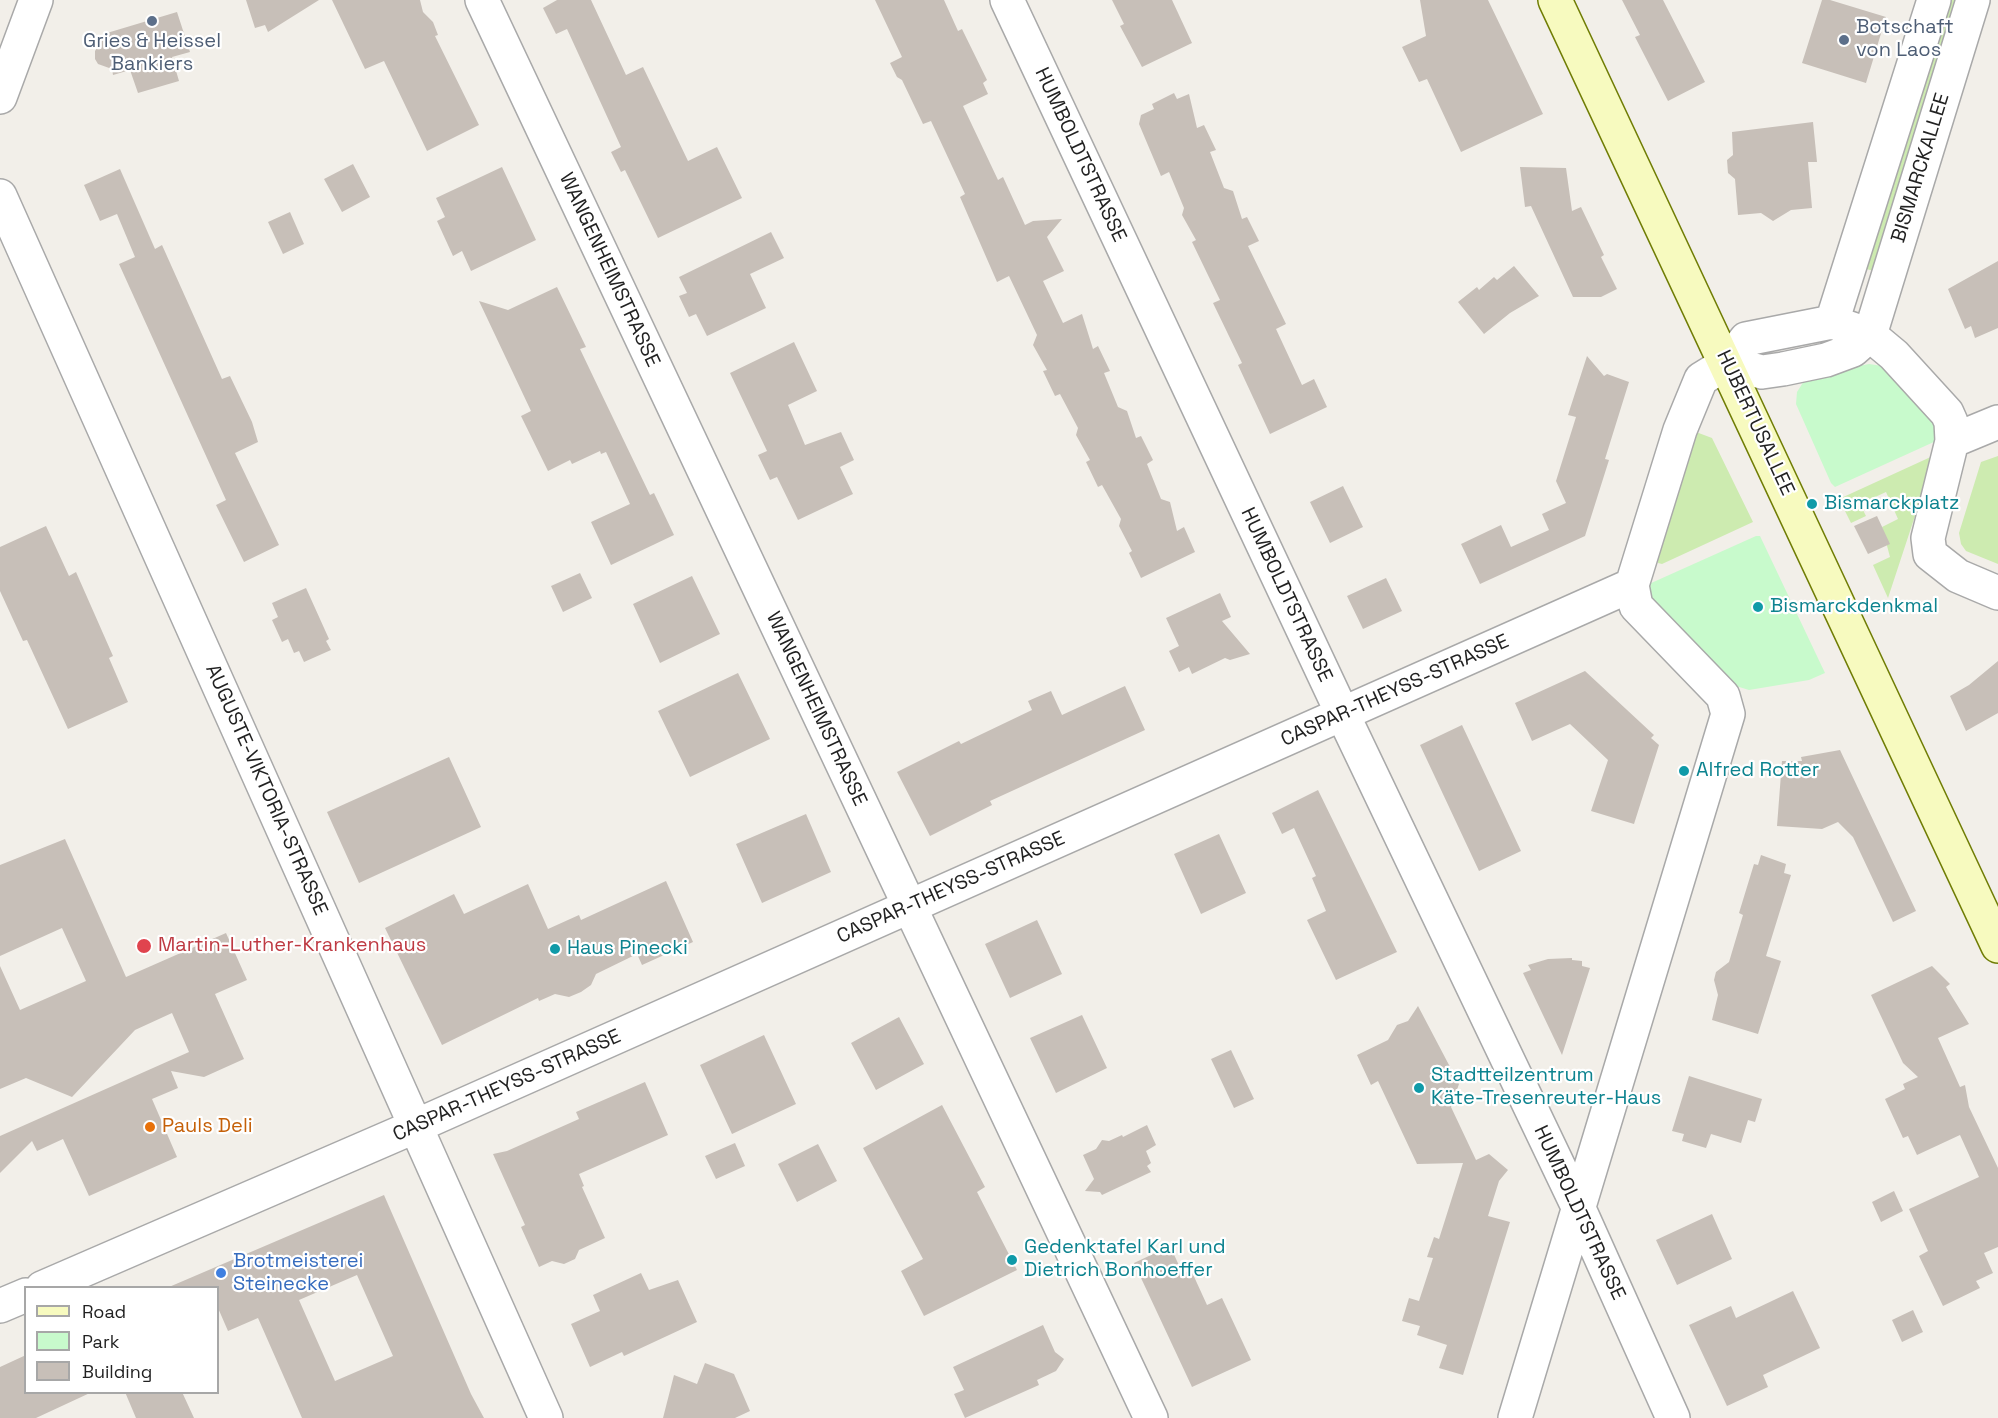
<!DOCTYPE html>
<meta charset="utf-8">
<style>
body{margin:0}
#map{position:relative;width:1998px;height:1418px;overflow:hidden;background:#f2efe9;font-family:"Space Grotesk",sans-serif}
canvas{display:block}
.legend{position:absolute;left:24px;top:1286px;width:195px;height:108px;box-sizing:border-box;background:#fff;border:2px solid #a7a7a7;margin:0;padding:8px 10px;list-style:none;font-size:18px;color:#222}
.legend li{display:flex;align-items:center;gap:12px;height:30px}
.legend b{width:30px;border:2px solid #a7a7a7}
</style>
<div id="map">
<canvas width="1998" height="1418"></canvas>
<ul class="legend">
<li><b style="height:8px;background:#f7fabf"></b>Road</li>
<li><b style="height:16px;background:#c8facc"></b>Park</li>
<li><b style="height:16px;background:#c7bfb8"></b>Building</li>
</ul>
</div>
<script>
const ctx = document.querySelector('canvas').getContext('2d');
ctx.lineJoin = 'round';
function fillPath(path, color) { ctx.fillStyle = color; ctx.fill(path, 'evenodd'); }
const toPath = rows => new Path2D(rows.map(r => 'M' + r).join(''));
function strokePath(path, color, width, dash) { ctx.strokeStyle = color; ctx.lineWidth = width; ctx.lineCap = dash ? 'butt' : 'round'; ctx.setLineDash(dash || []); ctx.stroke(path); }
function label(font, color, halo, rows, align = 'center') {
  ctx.font = font + ' "Space Grotesk",sans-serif'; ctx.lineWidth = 4.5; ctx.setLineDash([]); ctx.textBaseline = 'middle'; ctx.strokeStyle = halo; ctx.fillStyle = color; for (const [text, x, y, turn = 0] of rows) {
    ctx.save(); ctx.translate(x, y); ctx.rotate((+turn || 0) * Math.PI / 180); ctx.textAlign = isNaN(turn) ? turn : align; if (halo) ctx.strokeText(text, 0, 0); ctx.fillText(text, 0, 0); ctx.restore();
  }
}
fillPath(toPath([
 [1946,0,1960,0,1877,272,1863,268],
 [1696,432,1712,438,1753,522,1662,564,1658,563,1656,556],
 [1935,455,1888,598,1873,565,1890,557,1882,527,1898,519,1886,492,1860,504,1866,516,1851,523,1839,499],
 [1998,456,1998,564,1966,551,1961,544,1959,533,1981,462]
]), '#cdebb0');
fillPath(toPath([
 [1869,364,1882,366,1936,422,1936,441,1835,487,1831,483,1796,404,1797,392,1804,381,1814,375],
 [1756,536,1760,536,1825,673,1809,680,1749,690,1736,686,1651,598,1649,584]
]), '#c8facc');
fillPath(toPath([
 [246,0,319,0,268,32,265,25,255,28],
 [332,0,420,0,423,12,433,22,438,35,435,36,479,125,427,151,384,61,365,69],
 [557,0,591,0,626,75,643,67,688,161,717,147,742,198,658,238,625,170,621,172,611,152,621,147,567,29,556,34,543,8],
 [875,0,944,0,958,31,962,29,987,80,983,83,988,94,963,106,998,180,1003,177,1025,225,1033,221,1062,219,1047,237,1064,271,1043,281,1063,323,1082,314,1093,349,1098,346,1110,371,1104,373,1118,407,1127,411,1136,438,1141,436,1153,460,1147,464,1161,499,1170,502,1177,531,1184,527,1195,552,1141,578,1129,553,1132,551,1119,526,1121,519,1102,485,1098,487,1086,462,1090,460,1076,435,1078,428,1060,394,1055,396,1043,371,1047,370,1033,345,1037,335,1009,276,997,282,960,197,965,194,931,121,923,124,902,80,897,77,890,63,902,57],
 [1112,0,1172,0,1192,43,1142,67,1120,26,1124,24],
 [1420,0,1488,0,1543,114,1461,152,1427,79,1419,82,1402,47,1426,36],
 [1622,0,1663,0,1705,82,1668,101,1635,37,1640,35],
 [1822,0,1830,0,1886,17,1866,83,1802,63],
 [177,12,190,52,172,57,179,81,138,93,130,70,113,75,112,69,98,64,95,59,95,51,107,33],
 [1174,93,1177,99,1189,94,1197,128,1204,125,1216,150,1210,152,1224,188,1233,191,1242,219,1247,217,1259,241,1248,246,1286,324,1276,329,1302,385,1314,379,1327,407,1270,434,1238,365,1242,363,1213,303,1220,300,1192,242,1196,240,1182,215,1184,208,1169,172,1161,176,1139,124,1141,115,1154,109,1152,104],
 [1813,122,1817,162,1808,162,1812,208,1791,210,1773,221,1761,213,1738,215,1735,179,1728,173,1727,160,1733,155,1732,132],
 [353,164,370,197,342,212,324,179],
 [502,167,536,240,471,271,462,251,453,256,437,221,445,217,436,198],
 [1520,167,1566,168,1572,211,1581,207,1604,255,1601,257,1617,289,1601,297,1573,297,1531,206,1525,207],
 [120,169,155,249,162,245,222,379,230,376,252,422,258,442,235,453,279,545,244,562,216,505,226,500,119,264,135,257,117,214,100,221,84,185],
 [290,212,304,244,283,254,268,222],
 [771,232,784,258,750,274,766,308,707,336,696,314,689,317,679,296,687,293,679,277],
 [1998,261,1998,328,1975,338,1971,326,1965,329,1948,289],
 [1514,266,1539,296,1510,313,1484,334,1458,302,1477,287,1479,290,1494,277,1497,280],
 [557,287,586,347,580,349,601,393,650,495,654,493,674,535,611,565,591,522,630,504,606,452,601,454,600,451,572,464,570,460,548,471,521,416,531,411,479,301,508,310],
 [794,342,817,391,788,405,805,445,841,432,854,460,840,467,853,494,798,520,777,477,770,480,758,455,767,451,730,373],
 [1587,356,1604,376,1607,374,1629,382,1605,459,1609,460,1585,536,1480,584,1461,544,1501,525,1511,547,1549,530,1542,514,1566,503,1556,481,1576,417,1568,415],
 [1343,486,1363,527,1330,543,1310,502],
 [1877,516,1890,544,1868,554,1854,526],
 [46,526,69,576,76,572,113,656,109,658,128,702,68,729,27,640,23,641,0,591,0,547],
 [580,573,592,598,563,612,551,586],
 [692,576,720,634,660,663,633,604],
 [1386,578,1402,611,1363,629,1347,596],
 [306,588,329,639,326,641,331,650,304,662,299,651,294,653,288,639,282,642,272,620,278,617,272,603],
 [1220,593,1231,617,1222,621,1250,654,1230,660,1225,658,1192,674,1189,667,1179,672,1169,651,1179,646,1166,618],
 [1998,661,1998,713,1966,731,1950,696,1969,685],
 [1585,671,1654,735,1651,738,1659,745,1634,824,1591,811,1608,760,1570,724,1532,741,1515,703],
 [738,673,770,739,690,777,658,711],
 [1125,686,1145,730,990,801,992,805,930,836,897,772,959,741,961,744,1032,710,1028,701,1051,691,1062,715],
 [1462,725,1521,851,1479,871,1420,745],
 [1840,750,1916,911,1893,922,1853,837,1838,822,1822,829,1777,826,1782,761,1802,761,1801,757],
 [449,757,481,827,359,883,327,812],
 [1318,790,1397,952,1336,980,1307,920,1326,911,1312,878,1316,876,1294,828,1282,834,1272,813],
 [806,814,831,872,762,903,736,844],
 [1219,834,1246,893,1201,914,1174,854],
 [65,839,126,977,226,933,247,980,215,994,244,1059,204,1077,171,1071,178,1088,152,1099,177,1157,89,1196,63,1139,37,1151,32,1141,0,1173,0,1136,189,1052,172,1013,135,1030,72,1097,26,1078,0,1089,0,966,20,1010,86,981,62,928,0,956,0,865],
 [1761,855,1786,864,1784,873,1791,875,1766,956,1781,961,1758,1034,1712,1020,1718,995,1714,980,1716,972,1729,962,1743,915,1739,913,1754,864,1758,865],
 [666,881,693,942,642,965,637,954,596,974,591,985,581,992,569,997,555,994,539,1001,538,998,442,1045,385,928,454,894,464,914,528,884,548,929,579,915,581,920],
 [1037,920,1062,974,1010,998,985,944],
 [1572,958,1572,960,1582,961,1582,966,1590,968,1562,1055,1523,973,1531,970,1528,965,1548,959],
 [1932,966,1950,984,1946,987,1969,1024,1938,1038,1960,1087,1965,1085,1969,1107,1998,1168,1998,1247,1984,1253,1993,1273,1976,1281,1980,1288,1943,1306,1919,1256,1928,1251,1909,1209,1979,1177,1960,1135,1917,1155,1908,1136,1903,1138,1885,1099,1905,1089,1903,1084,1918,1077,1903,1063,1871,995],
 [1418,1006,1459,1084,1451,1107,1476,1160,1489,1154,1508,1170,1499,1181,1488,1216,1510,1222,1463,1375,1439,1368,1447,1345,1417,1335,1420,1326,1402,1321,1409,1298,1419,1301,1433,1258,1427,1257,1434,1237,1439,1239,1463,1163,1417,1164,1378,1081,1371,1085,1357,1055,1388,1040,1397,1025,1408,1021],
 [1082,1015,1107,1068,1056,1093,1030,1038],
 [899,1017,924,1064,876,1090,851,1043],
 [764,1035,796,1104,732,1134,700,1065],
 [1231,1050,1254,1099,1234,1108,1211,1059],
 [1689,1076,1762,1099,1755,1122,1748,1120,1741,1143,1711,1134,1706,1148,1682,1141,1684,1134,1672,1131],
 [645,1082,668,1135,579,1174,584,1186,582,1187,605,1238,579,1250,575,1259,564,1264,552,1261,539,1267,521,1227,525,1225,493,1154,507,1151,579,1119,576,1112],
 [942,1105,985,1187,977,1192,1017,1270,924,1316,901,1271,923,1259,863,1148],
 [1147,1125,1156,1145,1146,1151,1151,1163,1147,1166,1151,1172,1102,1195,1100,1192,1085,1191,1094,1179,1083,1155,1096,1149,1102,1140,1109,1141,1122,1135,1123,1137],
 [735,1143,745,1166,716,1179,705,1156],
 [818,1144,837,1181,797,1202,778,1164],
 [1894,1191,1903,1211,1881,1222,1872,1202],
 [384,1195,471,1394,484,1418,302,1418,258,1318,228,1331,218,1308,218,1287,169,1287],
 [357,1275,393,1356,335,1381,299,1300],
 [1712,1214,1732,1259,1677,1285,1656,1240],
 [1170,1246,1183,1274,1191,1270,1207,1305,1222,1298,1251,1360,1192,1387,1134,1263],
 [641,1273,649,1290,678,1280,697,1322,624,1356,622,1352,590,1367,571,1324,600,1311,593,1295],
 [1793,1291,1820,1348,1763,1375,1768,1387,1727,1406,1689,1325,1731,1306,1736,1318],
 [1913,1310,1923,1332,1902,1342,1892,1320],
 [1043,1325,1055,1352,1064,1359,1056,1371,1037,1380,1039,1385,965,1418,954,1394,964,1390,953,1367],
 [26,1355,26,1392,92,1392,36,1418,0,1418,0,1367],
 [705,1363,734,1374,750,1411,735,1418,663,1418,674,1375,697,1384],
 [125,1392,182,1392,194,1418,136,1418]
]), '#c7bfb8');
const minor = toPath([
 [482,0,1151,1418],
 [1007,0,1343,715,1580,1211,1673,1418],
 [0,196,546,1418],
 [1832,322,1934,0],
 [1727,363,1762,372,1783,369,1826,360,1853,350,1870,335,1973,0],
 [1952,441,1998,422],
 [42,1288,416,1126,1632,585],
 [0,1306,26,1295],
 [1515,1418,1728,714,1723,696,1636,606,1632,585,1680,430,1701,379,1727,363,1746,339,1832,322,1870,335,1894,355,1947,413,1951,422,1952,441,1928,538,1930,554,1958,576,1998,593]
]);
const tertiary = toPath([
 [0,97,36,0]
]);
const secondary = toPath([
 [1555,0,1998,946]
]);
strokePath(minor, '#a9a9a9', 36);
strokePath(tertiary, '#a9a9a9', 36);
strokePath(secondary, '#707d05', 36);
strokePath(minor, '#fff', 33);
strokePath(tertiary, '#fff', 33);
strokePath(secondary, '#f7fabf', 33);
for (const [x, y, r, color] of [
 [152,21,6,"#5c6f8a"],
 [1844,40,6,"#5c6f8a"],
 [1812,504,6,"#0f9aa8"],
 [1758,607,6,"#0f9aa8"],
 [1684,771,6,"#0f9aa8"],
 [144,946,8,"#e0444e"],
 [555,949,6,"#0f9aa8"],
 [1419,1088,6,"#0f9aa8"],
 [150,1127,6,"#e8710a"],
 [1012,1260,6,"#0f9aa8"],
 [221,1273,6,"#3f7fe0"]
]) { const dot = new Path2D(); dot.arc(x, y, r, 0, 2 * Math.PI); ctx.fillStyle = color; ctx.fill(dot); strokePath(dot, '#fff', 2); }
label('20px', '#4e5e75', '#fff', [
 ["Botschaft",1856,28],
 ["von Laos",1856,51],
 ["Gries & Heissel",152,42,"center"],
 ["Bankiers",152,65,"center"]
], 'left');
label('20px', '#222', '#fff', [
 ["HUMBOLDTSTRASSE",1080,155,65],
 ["BISMARCKALLEE",1921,168,-73],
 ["WANGENHEIMSTRASSE",609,270,65],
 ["HUBERTUSALLEE",1755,423,65],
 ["HUMBOLDTSTRASSE",1286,595,65],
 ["CASPAR-THEYSS-STRASSE",1395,691,-24],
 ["WANGENHEIMSTRASSE",816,709,65],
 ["AUGUSTE-VIKTORIA-STRASSE",266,790,66],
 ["CASPAR-THEYSS-STRASSE",951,888,-24],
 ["CASPAR-THEYSS-STRASSE",507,1086,-24],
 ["HUMBOLDTSTRASSE",1579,1213,65]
]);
label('20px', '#0d838f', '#fff', [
 ["Bismarckplatz",1824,504],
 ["Bismarckdenkmal",1770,607],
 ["Alfred Rotter",1696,771],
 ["Haus Pinecki",567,949],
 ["Stadtteilzentrum",1431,1076],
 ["Käte-Tresenreuter-Haus",1431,1099],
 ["Gedenktafel Karl und",1024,1248],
 ["Dietrich Bonhoeffer",1024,1271]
], 'left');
label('20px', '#be3a42', '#fff', [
 ["Martin-Luther-Krankenhaus",158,946]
], 'left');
label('20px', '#c56008', '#fff', [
 ["Pauls Deli",162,1127]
], 'left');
label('20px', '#366cbe', '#fff', [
 ["Brotmeisterei",233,1262],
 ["Steinecke",233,1285]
], 'left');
</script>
